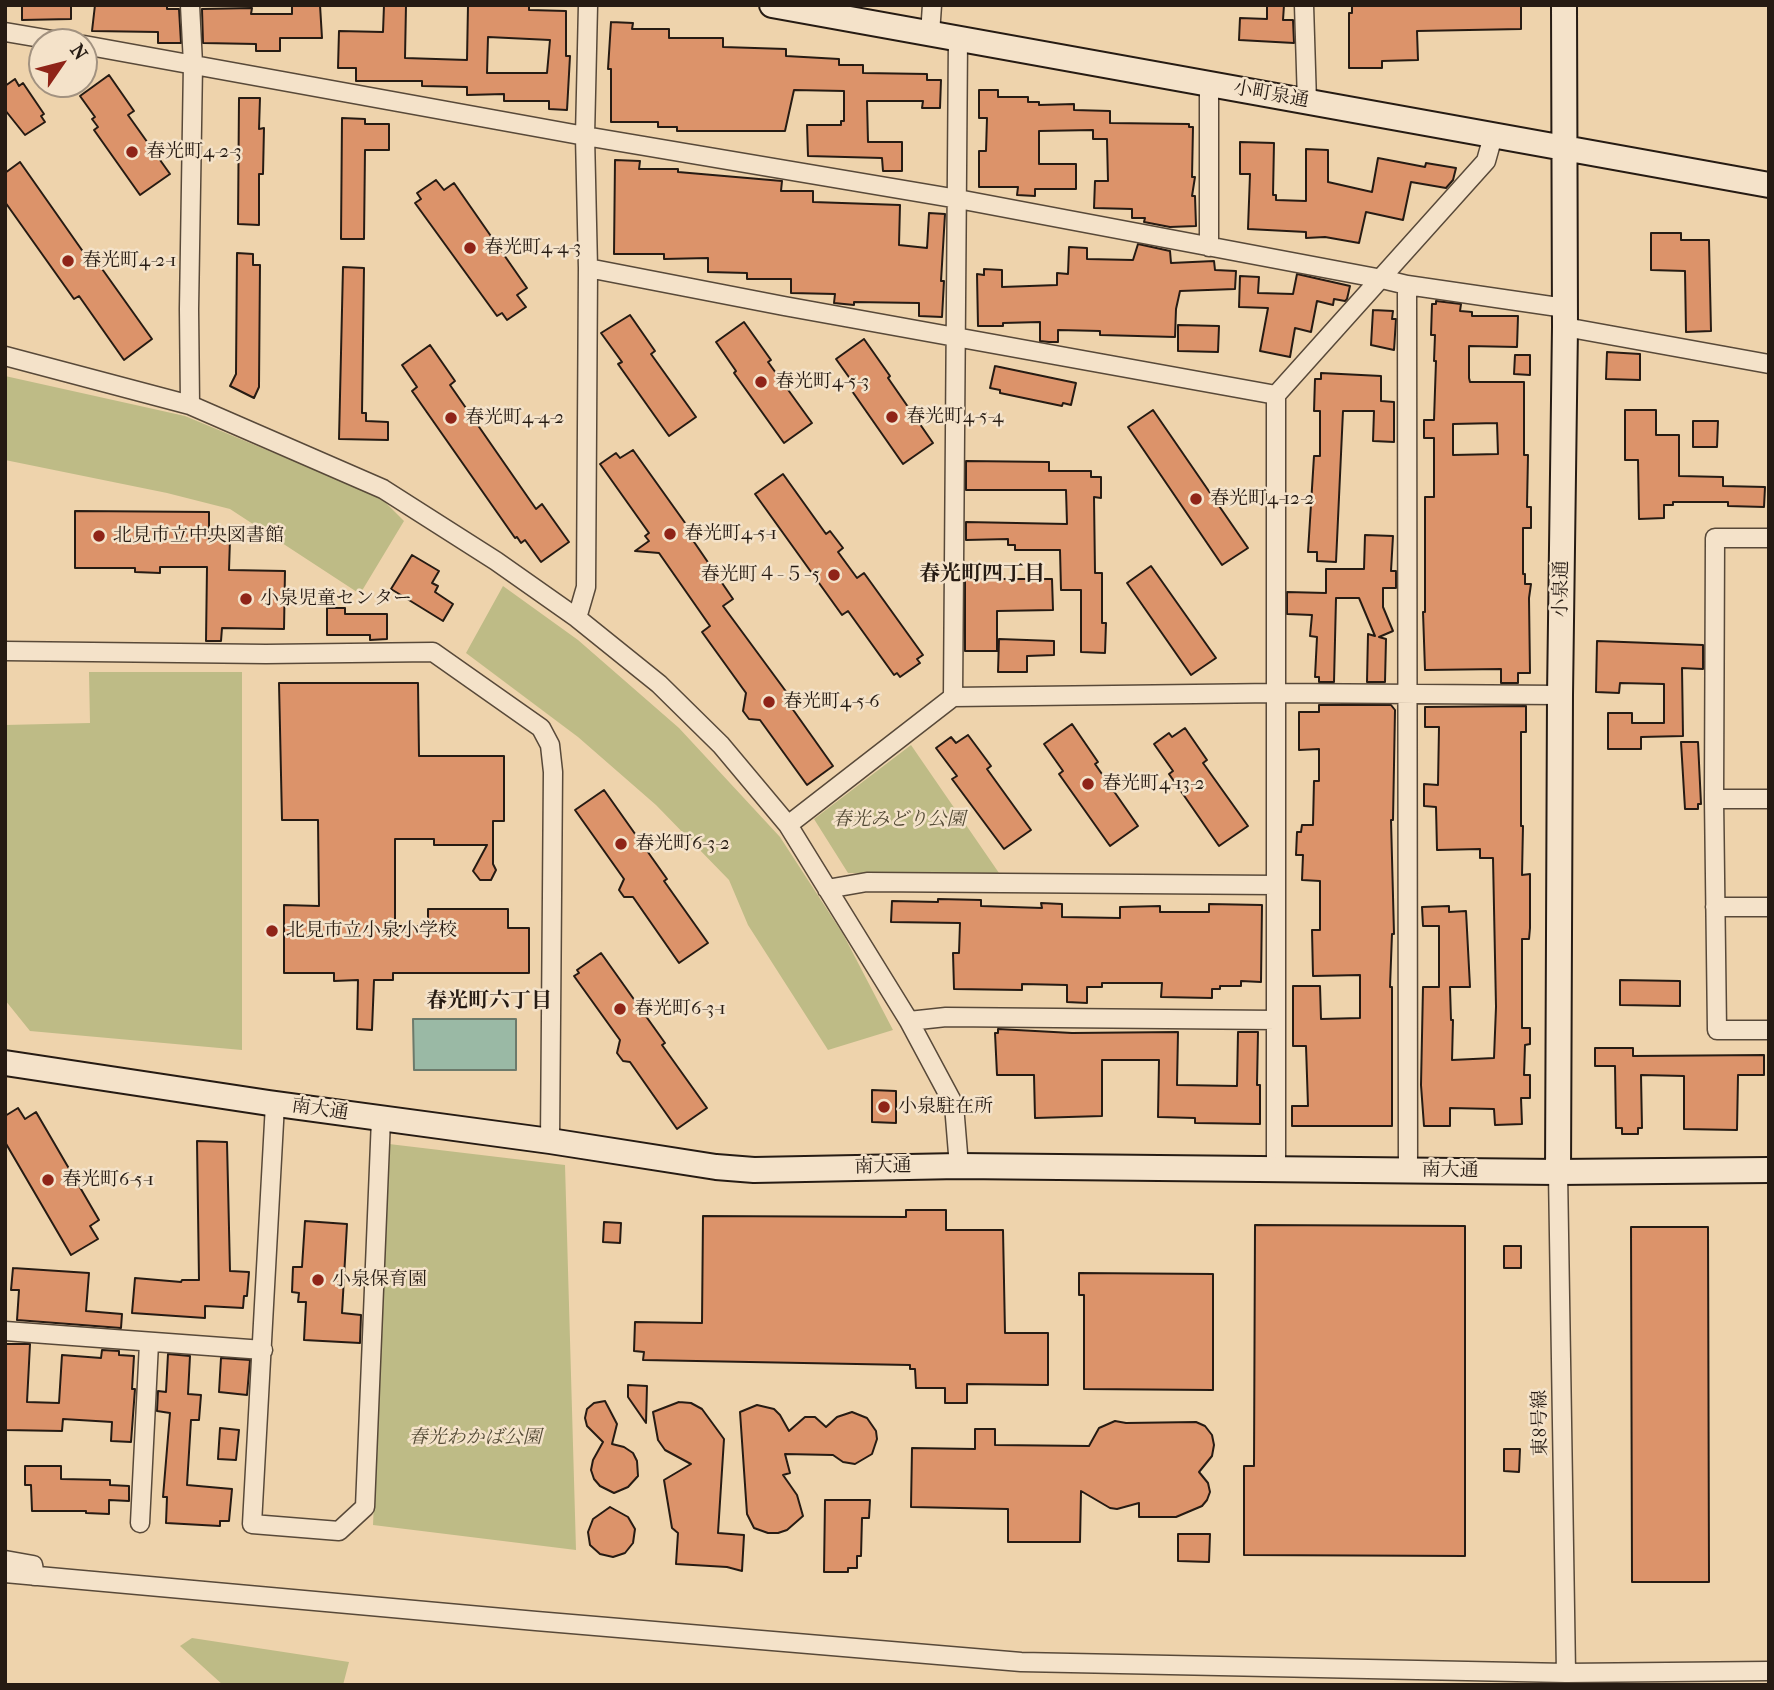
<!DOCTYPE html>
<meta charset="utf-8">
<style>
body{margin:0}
#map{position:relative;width:1774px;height:1690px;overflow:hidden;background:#eed3ac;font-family:"IM FELL French Canon",serif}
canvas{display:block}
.frame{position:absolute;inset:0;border:7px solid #261b13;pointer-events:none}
.north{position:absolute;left:28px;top:28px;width:70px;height:70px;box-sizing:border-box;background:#f4e2c9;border:2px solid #a29280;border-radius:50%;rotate:55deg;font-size:19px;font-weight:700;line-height:28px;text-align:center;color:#261b13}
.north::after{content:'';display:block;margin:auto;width:24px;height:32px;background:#8f2418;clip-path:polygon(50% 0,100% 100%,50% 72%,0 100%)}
</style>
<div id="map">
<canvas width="1774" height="1690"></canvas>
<div class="frame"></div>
<div class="north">N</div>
</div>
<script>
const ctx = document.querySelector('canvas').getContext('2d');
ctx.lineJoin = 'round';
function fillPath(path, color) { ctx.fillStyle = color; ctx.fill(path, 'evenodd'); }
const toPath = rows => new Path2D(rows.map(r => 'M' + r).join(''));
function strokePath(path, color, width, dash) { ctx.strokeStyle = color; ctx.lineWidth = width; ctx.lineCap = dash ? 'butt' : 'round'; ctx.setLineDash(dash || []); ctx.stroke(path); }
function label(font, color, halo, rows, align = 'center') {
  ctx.font = font + ' "IM FELL French Canon","Noto Serif JP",serif'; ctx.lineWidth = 5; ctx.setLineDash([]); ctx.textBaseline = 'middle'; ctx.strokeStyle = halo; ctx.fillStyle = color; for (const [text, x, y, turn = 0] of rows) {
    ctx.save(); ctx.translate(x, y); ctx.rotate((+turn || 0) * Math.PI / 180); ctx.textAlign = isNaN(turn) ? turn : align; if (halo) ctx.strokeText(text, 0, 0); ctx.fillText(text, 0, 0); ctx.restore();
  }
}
fillPath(toPath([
 [5,376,185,416,274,453,374,491,404,521,360,594,230,509,167,493,5,460],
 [503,586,578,640,679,728,780,837,843,934,893,1030,828,1050,748,925,729,880,656,805,578,737,466,653],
 [89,672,242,672,242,1050,30,1031,5,1000,5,725,90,723],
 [911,745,999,873,848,873,814,819],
 [389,1144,565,1165,576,1550,373,1525],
 [192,1638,349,1662,343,1685,223,1685,180,1646]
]), '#bebb86');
const water = toPath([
 [413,1019,516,1019,516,1070,414,1070,413,1019]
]);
fillPath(water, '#9ab9a5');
strokePath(water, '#6c7a6b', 2);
const building = toPath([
 [22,5,71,5,71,19,22,20,22,5],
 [95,5,167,5,167,9,179,9,181,43,158,43,158,32,92,31,95,5],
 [292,5,320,5,322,38,280,38,280,51,256,51,256,44,203,43,202,9,252,8,251,14,292,14,292,5],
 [384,5,406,5,405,58,467,60,468,5,529,5,529,10,566,11,566,56,570,56,567,110,549,109,549,101,504,101,504,94,467,95,467,87,422,86,422,81,356,81,356,68,338,68,339,31,383,32,384,5],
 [488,37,550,40,547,73,487,73,488,37],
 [1267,5,1284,5,1283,20,1293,20,1294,43,1239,40,1240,18,1267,19,1267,5],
 [1352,5,1521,5,1521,29,1417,31,1418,60,1382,61,1382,68,1349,68,1349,13,1352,13,1352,5],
 [611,22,633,23,632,29,669,29,669,38,723,38,723,47,786,49,786,56,839,59,839,65,863,65,863,73,927,74,927,80,941,80,940,108,922,108,923,101,867,101,868,142,902,142,902,171,883,171,882,158,808,156,807,125,841,125,841,121,844,121,844,91,794,90,785,131,677,131,677,127,658,127,658,122,611,122,611,69,608,69,611,22],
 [109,75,134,111,128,115,170,174,140,195,94,130,98,127,92,119,95,117,80,96,109,75],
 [15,79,19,86,23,83,44,114,41,116,45,122,25,135,5,110,5,86,15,79],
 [979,90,998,90,998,97,1028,97,1028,102,1039,102,1039,105,1074,104,1074,110,1110,111,1110,123,1189,124,1189,127,1193,127,1192,177,1195,177,1192,196,1195,196,1196,226,1170,227,1144,222,1145,218,1132,218,1132,209,1094,208,1095,181,1108,181,1107,139,1093,139,1093,130,1039,131,1039,164,1076,164,1076,189,1035,189,1035,196,1017,195,1018,187,979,187,979,151,986,151,987,118,979,118,979,90],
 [239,98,260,98,259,129,264,128,263,174,259,174,259,225,238,224,239,98],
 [342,118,365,119,365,124,389,124,389,150,365,150,364,239,341,239,342,118],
 [1240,142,1274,143,1273,195,1276,195,1276,200,1306,201,1306,149,1328,150,1328,182,1372,192,1378,158,1425,167,1426,163,1456,168,1453,180,1446,188,1411,182,1403,220,1366,212,1359,243,1325,237,1306,238,1306,232,1248,229,1250,174,1240,174,1240,142],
 [615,160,640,161,639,169,678,169,678,172,782,181,781,191,813,191,813,202,900,205,899,245,927,248,929,213,945,214,941,281,944,281,942,317,919,316,919,303,854,302,854,305,834,303,835,294,791,293,791,279,747,279,747,273,708,272,708,258,664,259,664,254,614,254,615,160],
 [20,162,91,263,95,259,152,339,124,360,79,296,74,299,5,202,5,173,20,162],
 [436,180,444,190,454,183,527,288,517,295,526,307,507,320,502,313,497,316,415,203,421,199,417,193,436,180],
 [1651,233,1681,233,1681,240,1709,240,1711,331,1686,332,1685,271,1651,270,1651,233],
 [1138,244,1170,251,1171,263,1214,261,1215,270,1236,271,1235,289,1180,291,1176,309,1175,337,1100,335,1100,331,1058,330,1058,342,1049,342,1040,341,1040,322,1003,323,1003,326,978,326,977,274,984,275,984,269,1002,270,1002,287,1057,285,1057,273,1068,274,1069,247,1087,248,1087,259,1133,260,1138,244],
 [237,253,253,254,253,265,260,265,259,387,254,398,230,386,236,374,237,253],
 [343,267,364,268,362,413,366,413,366,421,388,422,388,440,339,439,343,267],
 [1297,274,1350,286,1347,299,1345,301,1334,299,1333,305,1317,301,1311,332,1295,328,1290,357,1260,351,1268,308,1239,307,1240,276,1259,277,1258,293,1293,294,1297,274],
 [1436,301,1461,304,1460,311,1472,312,1472,316,1518,316,1517,347,1469,346,1469,378,1470,382,1524,382,1524,455,1528,455,1527,507,1531,507,1531,528,1523,528,1523,574,1525,574,1525,584,1531,584,1529,598,1530,673,1518,673,1518,683,1501,683,1501,669,1425,670,1423,612,1425,612,1425,497,1434,497,1434,438,1424,438,1424,420,1434,420,1436,361,1434,361,1435,335,1431,335,1432,304,1436,304,1436,301],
 [1497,423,1498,454,1453,455,1453,424,1497,423],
 [1373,310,1393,311,1392,319,1396,319,1394,350,1371,345,1373,310],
 [630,315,655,351,651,354,696,417,669,436,618,364,622,362,601,333,630,315],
 [744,322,771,360,768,362,812,423,784,443,734,373,736,371,716,342,744,322],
 [1178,325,1219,326,1218,352,1178,351,1178,325],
 [864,339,890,376,888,378,933,443,903,464,852,391,856,387,836,359,864,339],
 [430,345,455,381,450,385,536,509,542,504,569,542,541,562,525,540,521,543,517,537,515,538,412,391,417,387,402,365,430,345],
 [1607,352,1640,354,1640,380,1606,379,1607,352],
 [1515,355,1530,355,1530,375,1514,374,1515,355],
 [995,366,1076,383,1071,405,1063,403,1062,406,1000,393,1000,390,990,388,995,366],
 [1321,373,1381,376,1381,401,1394,402,1394,442,1373,441,1374,411,1343,411,1336,562,1317,561,1317,552,1308,552,1314,456,1320,456,1320,411,1314,411,1315,379,1321,379,1321,373],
 [1153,410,1248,548,1222,565,1128,427,1153,410],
 [1625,410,1656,410,1656,435,1679,435,1679,476,1723,477,1723,486,1765,487,1764,507,1728,506,1728,502,1673,502,1673,505,1664,505,1664,518,1639,519,1638,460,1625,460,1625,410],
 [1693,421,1718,421,1717,447,1693,447,1693,421],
 [633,450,693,534,690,536,733,599,723,606,793,701,789,704,833,766,807,785,760,720,749,719,743,711,746,693,702,632,710,626,659,553,635,551,649,541,645,536,649,533,600,464,616,453,620,458,633,450],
 [966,461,1049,462,1049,471,1091,471,1091,477,1101,477,1101,498,1094,497,1095,573,1102,573,1102,623,1106,623,1105,653,1081,652,1081,590,1061,590,1060,550,1015,550,1015,545,1008,545,1008,539,966,540,966,522,1067,524,1066,490,966,490,966,461],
 [783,474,826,534,830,531,843,548,838,552,857,578,864,573,923,655,917,659,920,663,900,677,897,673,894,675,848,611,842,615,755,494,783,474],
 [75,511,209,512,209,539,230,539,229,570,285,571,284,629,222,628,221,641,206,641,207,567,160,567,160,573,135,572,135,568,75,568,75,511],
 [1365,535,1393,536,1391,571,1396,571,1396,588,1383,588,1383,607,1393,631,1379,637,1386,639,1385,682,1367,682,1368,634,1375,636,1359,598,1336,598,1334,682,1319,682,1319,677,1315,677,1317,637,1310,636,1312,615,1287,614,1287,592,1326,593,1326,569,1364,569,1365,535],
 [412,555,439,571,432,583,438,586,435,592,453,604,443,621,391,589,412,555],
 [1151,566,1216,658,1191,675,1127,583,1151,566],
 [965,579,1052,579,1053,610,997,611,997,651,965,651,965,579],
 [327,608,345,608,345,614,387,614,387,639,370,640,370,635,327,635,327,608],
 [999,639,1054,641,1054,655,1027,656,1027,672,998,672,999,639],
 [1597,641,1703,645,1703,669,1682,668,1683,736,1641,737,1641,749,1608,749,1608,713,1632,713,1632,723,1664,723,1664,684,1620,683,1619,693,1596,692,1597,641],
 [279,683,418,683,419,756,504,756,504,821,493,821,493,864,496,870,491,880,480,880,473,871,487,845,434,845,434,839,395,839,395,926,428,926,428,909,508,909,508,928,529,928,529,973,393,973,393,980,374,980,372,1030,357,1029,358,980,334,981,334,973,284,973,284,905,319,906,318,820,282,820,279,683],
 [1319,705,1391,705,1395,710,1393,820,1391,820,1394,934,1392,934,1390,987,1392,987,1392,1126,1292,1126,1292,1106,1308,1106,1306,1046,1293,1046,1293,986,1320,986,1321,1019,1360,1018,1360,975,1313,976,1312,930,1320,930,1320,881,1302,880,1303,855,1296,855,1297,832,1301,832,1302,825,1313,825,1314,781,1319,781,1319,749,1299,750,1299,712,1319,712,1319,705],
 [1526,706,1526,732,1521,732,1521,826,1523,826,1522,875,1530,874,1530,928,1529,939,1522,939,1522,1028,1530,1028,1530,1044,1525,1045,1524,1075,1530,1075,1530,1098,1521,1098,1522,1124,1495,1125,1494,1109,1450,1108,1450,1126,1424,1126,1421,1085,1423,987,1439,987,1439,926,1423,926,1422,907,1449,906,1449,912,1466,911,1470,987,1450,987,1451,1020,1453,1020,1452,1060,1494,1058,1496,1007,1493,858,1480,858,1480,849,1437,850,1436,807,1424,806,1424,784,1438,785,1439,727,1425,727,1425,707,1526,706],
 [1072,724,1098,762,1095,764,1138,826,1110,846,1059,774,1063,771,1044,744,1072,724],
 [1185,728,1207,760,1203,763,1248,826,1219,846,1169,774,1173,771,1154,744,1169,733,1172,737,1185,728],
 [968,735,991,766,987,769,1031,830,1004,849,952,779,957,776,936,748,951,737,956,743,968,735],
 [1681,742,1698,742,1701,804,1698,804,1698,809,1685,809,1681,742],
 [604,790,667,879,664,881,708,943,679,963,633,897,624,897,619,890,624,879,575,810,604,790],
 [938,899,981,900,981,906,1042,908,1041,903,1062,904,1062,917,1120,918,1120,907,1160,906,1160,912,1209,912,1209,904,1262,905,1261,982,1241,981,1241,986,1220,986,1220,989,1212,989,1212,998,1161,997,1162,983,1102,983,1102,987,1087,987,1087,1003,1067,1002,1067,985,1022,984,1022,990,954,989,953,953,959,953,960,923,891,922,892,901,938,902,938,899],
 [601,953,665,1043,662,1045,707,1108,677,1129,630,1062,623,1061,617,1053,620,1040,574,976,579,973,577,970,601,953],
 [1620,980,1680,981,1680,1006,1620,1005,1620,980],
 [998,1029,1072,1033,1178,1032,1177,1085,1237,1086,1238,1032,1258,1032,1257,1085,1260,1085,1260,1124,1195,1123,1195,1118,1158,1117,1159,1060,1102,1060,1102,1116,1035,1118,1034,1075,997,1075,995,1033,998,1033,998,1029],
 [1595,1048,1633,1048,1633,1056,1764,1055,1764,1075,1738,1075,1737,1130,1684,1129,1684,1076,1641,1075,1642,1128,1638,1128,1638,1134,1622,1134,1622,1128,1616,1128,1615,1066,1595,1066,1595,1048],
 [872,1090,896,1091,896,1123,872,1122,872,1090],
 [18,1108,25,1119,36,1112,99,1220,90,1226,98,1239,71,1255,5,1142,5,1116,18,1108],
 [197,1141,227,1142,230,1271,249,1272,247,1296,244,1296,243,1308,205,1306,205,1318,132,1313,135,1278,181,1282,182,1280,199,1280,197,1141],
 [906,1210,946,1210,946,1230,1003,1230,1005,1333,1048,1333,1048,1385,967,1384,967,1403,945,1403,945,1388,916,1388,915,1369,910,1369,910,1365,643,1360,644,1352,634,1351,635,1322,702,1323,703,1216,906,1217,906,1210],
 [305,1221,347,1224,342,1313,361,1315,360,1343,304,1340,306,1302,298,1302,299,1293,292,1292,293,1267,302,1267,305,1221],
 [604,1222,621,1223,620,1243,603,1242,604,1222],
 [1255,1225,1465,1226,1465,1556,1244,1555,1244,1466,1254,1466,1255,1225],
 [1631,1227,1708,1227,1709,1582,1632,1582,1631,1227],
 [1504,1246,1521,1246,1521,1268,1504,1268,1504,1246],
 [13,1268,89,1273,86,1311,122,1314,121,1328,17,1320,19,1290,11,1290,13,1268],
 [1079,1273,1213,1274,1213,1390,1084,1389,1084,1295,1079,1295,1079,1273],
 [5,1344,30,1344,27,1402,59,1403,62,1355,101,1358,102,1350,119,1351,119,1355,134,1356,132,1389,135,1389,131,1442,111,1441,112,1422,63,1419,62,1431,5,1430,5,1344],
 [168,1354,190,1356,188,1394,201,1395,199,1420,191,1420,187,1485,232,1489,229,1521,220,1521,220,1526,166,1523,167,1497,163,1497,170,1413,157,1411,158,1391,166,1392,168,1354],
 [221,1358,250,1360,247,1395,219,1392,221,1358],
 [628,1385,647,1386,646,1423,628,1397,628,1385],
 [605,1401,617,1424,612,1444,624,1447,633,1453,637,1461,638,1476,628,1487,614,1493,600,1486,594,1479,591,1470,593,1460,603,1442,587,1426,585,1418,587,1409,594,1403,605,1401],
 [679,1402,691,1403,702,1409,724,1439,718,1533,744,1535,742,1571,727,1567,676,1564,678,1533,672,1528,664,1480,691,1464,665,1450,658,1440,653,1412,679,1402],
 [757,1405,774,1409,780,1415,789,1431,805,1417,815,1417,826,1427,837,1417,852,1412,867,1418,876,1431,877,1439,872,1454,855,1464,843,1462,833,1455,785,1454,790,1473,783,1475,797,1495,803,1516,787,1530,778,1533,768,1533,754,1528,747,1514,740,1412,757,1405],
 [1115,1421,1126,1423,1196,1422,1205,1426,1212,1435,1214,1445,1212,1456,1199,1472,1208,1483,1210,1492,1207,1500,1202,1506,1176,1517,1139,1517,1139,1503,1117,1509,1110,1508,1081,1491,1080,1542,1008,1542,1008,1509,911,1507,912,1448,975,1449,975,1429,995,1429,995,1445,1089,1446,1099,1428,1115,1421],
 [220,1428,239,1430,236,1460,218,1459,220,1428],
 [1504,1449,1520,1449,1519,1472,1504,1471,1504,1449],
 [25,1466,61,1466,61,1479,110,1480,110,1485,129,1486,129,1501,109,1500,109,1514,86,1513,86,1511,32,1511,31,1485,25,1485,25,1466],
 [825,1500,870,1500,869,1518,862,1518,861,1556,857,1556,857,1568,848,1568,848,1572,824,1572,825,1500],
 [610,1507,628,1517,635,1529,633,1543,625,1553,613,1557,600,1554,590,1545,588,1532,593,1519,610,1507],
 [1178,1534,1210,1534,1209,1562,1178,1561,1178,1534]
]);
fillPath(building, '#dc936a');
strokePath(building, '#261b13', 2);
const street = toPath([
 [1304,5,1307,102],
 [5,32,64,42],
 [930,34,932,5],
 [84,45,585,136,958,199,1382,279,1407,285,1408,1171],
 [1209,247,1209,84],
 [588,268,784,306,1276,395],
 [1407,285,1565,308],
 [1565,327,1769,364],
 [5,356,190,405,383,489,496,561,577,618,659,684,721,745,788,825,909,1021,954,1105,959,1166],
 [190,405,189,309,193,64,190,5],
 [1769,538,1715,538,1714,799,1717,1030,1769,1030],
 [577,618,586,587,588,268,585,136,588,5],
 [5,651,266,654,433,652,541,728,550,745,553,772,550,1141],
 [953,697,958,38],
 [1714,799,1769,799],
 [788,825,953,697,1275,693,1560,695],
 [827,889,867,882,1275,885],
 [1715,907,1769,907],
 [909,1021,946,1017,1276,1020],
 [275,1104,252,1524,339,1531,365,1507,381,1119],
 [1276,1169,1276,395,1486,161,1493,136],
 [1558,1172,1566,1673],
 [5,1331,263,1350],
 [140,1523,149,1343],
 [5,1560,33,1565,35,1576],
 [5,1573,536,1621,1021,1662,1566,1673,1769,1671]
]);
const secondary = toPath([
 [772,5,1769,185],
 [5,1063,269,1103,550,1141,716,1167,754,1170,959,1166,1558,1172,1769,1170],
 [1558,1172,1560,695,1565,327,1564,5]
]);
strokePath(street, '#584939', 21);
strokePath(secondary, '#261b13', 28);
strokePath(street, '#f4e2c9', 18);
strokePath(secondary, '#f4e2c9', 24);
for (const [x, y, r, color] of [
 [132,152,7,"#8f2418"],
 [470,248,7,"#8f2418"],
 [68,261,7,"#8f2418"],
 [761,382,7,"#8f2418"],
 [892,417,7,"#8f2418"],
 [451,418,7,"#8f2418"],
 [1196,499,7,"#8f2418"],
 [670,534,7,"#8f2418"],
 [99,536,7,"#8f2418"],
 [834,575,7,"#8f2418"],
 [246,599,7,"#8f2418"],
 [769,702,7,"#8f2418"],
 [1088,784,7,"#8f2418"],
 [621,844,7,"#8f2418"],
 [272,931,7,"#8f2418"],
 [620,1009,7,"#8f2418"],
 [884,1107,7,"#8f2418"],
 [48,1180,7,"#8f2418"],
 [318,1280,7,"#8f2418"]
]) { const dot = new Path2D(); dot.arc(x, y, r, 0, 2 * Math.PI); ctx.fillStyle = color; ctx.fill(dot); strokePath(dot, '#f4e2c9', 2.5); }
label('19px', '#261b13', '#f4e2c9', [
 ["小町泉通",1271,95,10],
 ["小泉通",1562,589,-89],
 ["南大通",320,1110,8],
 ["南大通",883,1167,-1],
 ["南大通",1450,1171,1],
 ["東8号線",1541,1423,-91]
]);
label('19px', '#261b13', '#f4e2c9', [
 ["春光町4-2-3",146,152],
 ["春光町4-4-3",484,248],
 ["春光町4-2-1",82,261],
 ["春光町4-5-3",775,382],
 ["春光町4-5-4",906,417],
 ["春光町4-4-2",465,418],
 ["春光町4-12-2",1210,499],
 ["春光町4-5-1",684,534],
 ["北見市立中央図書館",113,536],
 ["春光町４−５−5",820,575,"right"],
 ["小泉児童センター",260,599],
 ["春光町4-5-6",783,702],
 ["春光町4-13-2",1102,784],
 ["春光町6-3-2",635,844],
 ["北見市立小泉小学校",286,931],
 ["春光町6-3-1",634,1009],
 ["小泉駐在所",898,1107],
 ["春光町6-5-1",62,1180],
 ["小泉保育園",332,1280]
], 'left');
label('italic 19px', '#544b36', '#f4e2c9', [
 ["春光みどり公園",899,820],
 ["春光わかば公園",475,1438]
]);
label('bold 21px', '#261b13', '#f4e2c9', [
 ["春光町四丁目",982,575],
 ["春光町六丁目",489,1002]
]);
</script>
